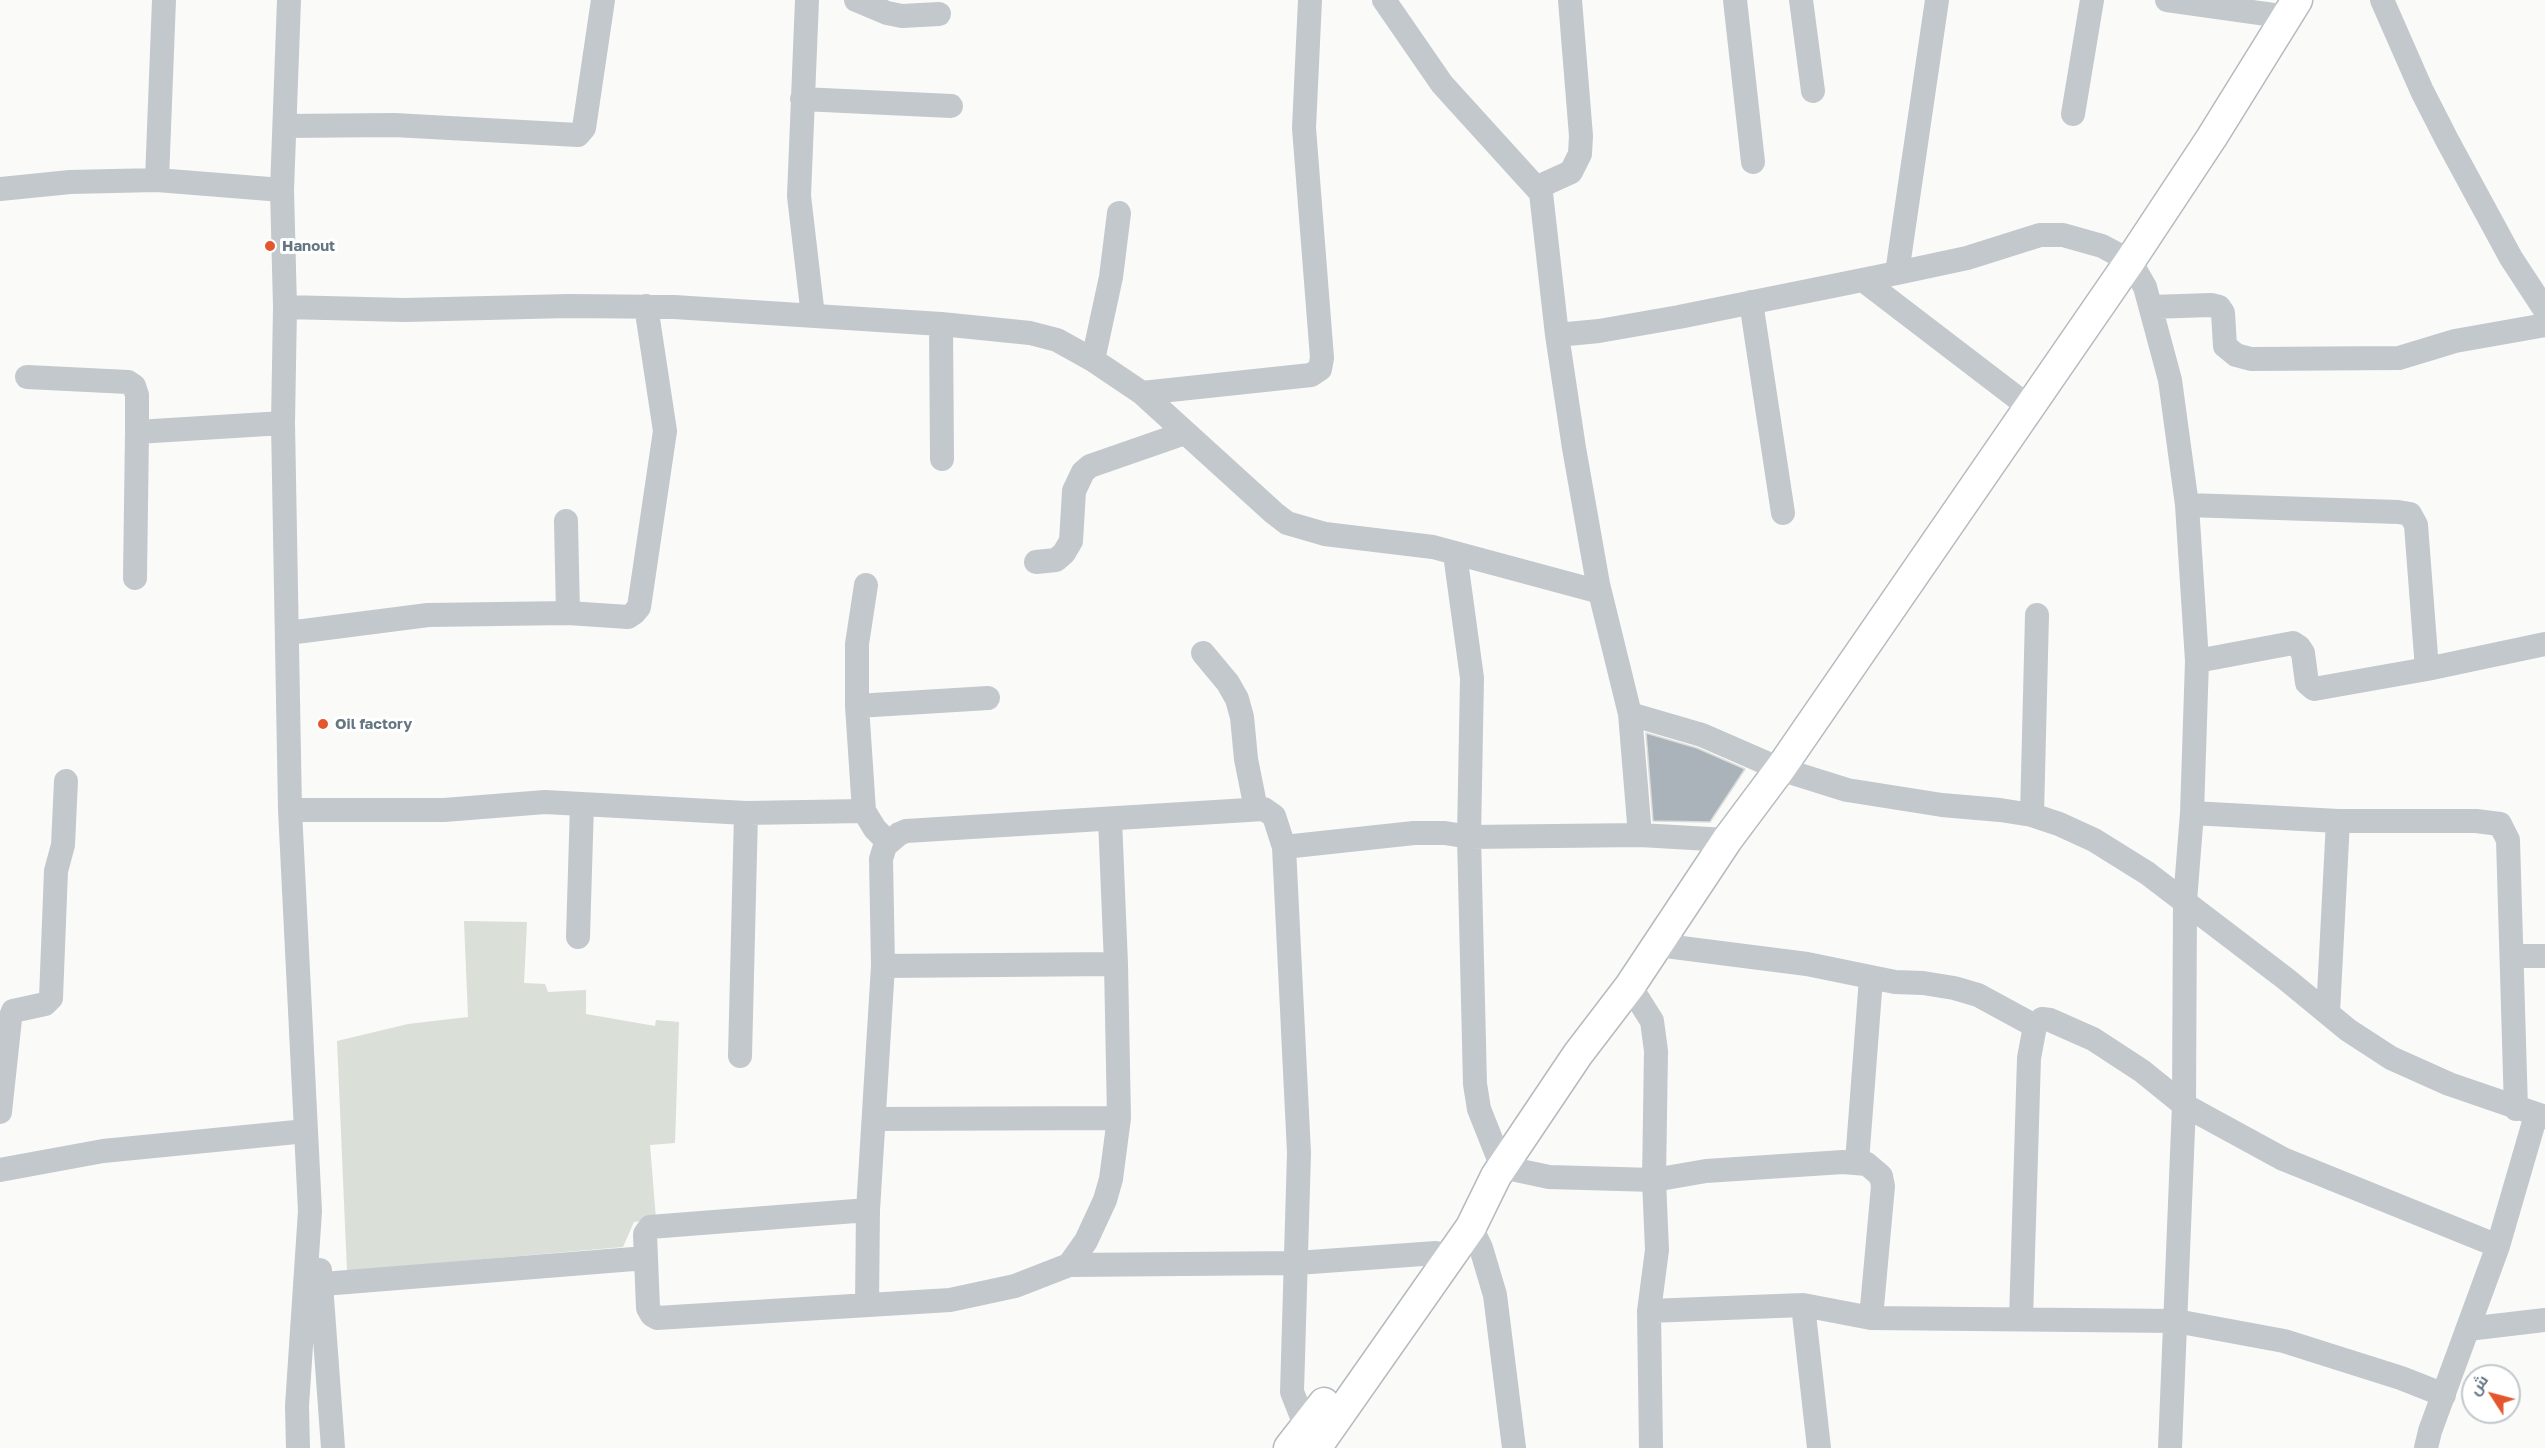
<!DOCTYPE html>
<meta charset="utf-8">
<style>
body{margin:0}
#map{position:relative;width:2545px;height:1448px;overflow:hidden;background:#fafaf8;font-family:"Golos Text",Cairo,sans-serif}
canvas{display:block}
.north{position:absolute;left:2461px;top:1364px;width:60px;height:60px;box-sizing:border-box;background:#fff;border:2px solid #c1c8cd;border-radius:50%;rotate:306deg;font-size:16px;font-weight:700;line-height:24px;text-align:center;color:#657683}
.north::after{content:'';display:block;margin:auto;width:21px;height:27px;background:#e4572e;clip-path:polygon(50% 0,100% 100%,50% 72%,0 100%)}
</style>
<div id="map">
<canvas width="2545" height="1448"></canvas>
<div class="north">ش</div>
</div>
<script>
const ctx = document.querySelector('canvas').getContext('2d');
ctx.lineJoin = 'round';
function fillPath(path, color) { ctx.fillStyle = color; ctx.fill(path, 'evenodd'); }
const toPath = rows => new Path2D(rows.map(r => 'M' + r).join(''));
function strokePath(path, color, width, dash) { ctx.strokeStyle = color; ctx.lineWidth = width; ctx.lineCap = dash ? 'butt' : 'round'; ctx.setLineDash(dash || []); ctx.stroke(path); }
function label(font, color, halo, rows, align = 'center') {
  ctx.font = font + ' "Golos Text",sans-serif'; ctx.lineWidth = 6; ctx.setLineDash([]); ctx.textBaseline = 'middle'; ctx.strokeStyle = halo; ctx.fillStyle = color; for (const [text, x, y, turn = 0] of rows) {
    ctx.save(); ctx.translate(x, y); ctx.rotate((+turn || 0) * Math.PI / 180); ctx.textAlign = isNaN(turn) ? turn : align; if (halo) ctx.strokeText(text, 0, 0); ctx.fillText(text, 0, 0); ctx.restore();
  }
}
fillPath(toPath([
 [464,921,527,922,524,983,545,984,548,992,586,990,586,1014,655,1026,656,1020,679,1022,675,1143,650,1145,656,1219,634,1222,623,1247,347,1271,337,1041,408,1024,468,1017]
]), '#dadfd7');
const building = toPath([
 [1646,733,1697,748,1745,769,1710,822,1653,821,1646,733]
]);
fillPath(building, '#aab3b9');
strokePath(building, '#dcdcda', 1.5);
const major = toPath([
 [1289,1448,1324,1403],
 [1316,1448,1471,1227,1496,1176,1578,1054,1630,986,1727,840,1780,769,2130,261,2212,137,2297,0]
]);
strokePath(major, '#b5babe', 33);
strokePath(toPath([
 [289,0,282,190,285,307,283,423,290,810,310,1211,297,1406,298,1448],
 [807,0,799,196,813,316],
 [856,0,887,13,902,16,939,14],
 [1384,0,1442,84,1541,193,1557,335,1574,448,1598,584,1630,714,1640,835],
 [1735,0,1753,162],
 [1801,0,1813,91],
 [1937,0,1897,273,1967,258,2040,235,2063,235,2102,246,2130,261,2145,287,2170,380,2187,505,2197,661,2192,813,2185,901,2184,1105,2170,1448],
 [2167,0,2288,17],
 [2382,0,2422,91,2447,140,2511,258,2545,310],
 [802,99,951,106],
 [2073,114,2092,0],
 [285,126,394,125,578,135,584,128,603,0],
 [157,180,164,0],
 [1538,187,1571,172,1580,154,1581,136,1570,0],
 [0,189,70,182,157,180,282,190],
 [1863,280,2029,407],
 [1751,302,1783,513],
 [285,307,405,310,569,306,674,307,941,324,1030,333,1057,340,1093,360,1142,393,1274,513,1287,523,1325,534,1433,547,1600,592],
 [2151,307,2211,305,2219,307,2223,313,2225,346,2236,355,2251,359,2399,358,2455,341,2545,325],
 [941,324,942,459],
 [1557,335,1599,331,1679,317,1897,273],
 [1093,360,1111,277,1119,213],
 [27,377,128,382,134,386,137,395,137,432,135,578],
 [1142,393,1311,375,1320,369,1322,358,1304,128,1310,0],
 [137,432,283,423],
 [2187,505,2398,512,2410,514,2416,525,2427,669],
 [566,521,568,613],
 [1455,554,1472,678,1469,837,1475,1084,1479,1109,1502,1167,1549,1177,1654,1180,1706,1171,1843,1162,1867,1164,1881,1176,1883,1186,1871,1318],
 [1036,562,1056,560,1064,553,1071,541,1074,491,1083,472,1090,466,1185,433],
 [288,633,428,615,568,613,628,617,634,613,639,607,665,431,646,306],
 [1203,653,1228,683,1237,699,1242,717,1246,759,1256,809],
 [2197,661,2293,643,2299,647,2303,653,2307,683,2314,689,2427,669,2545,644],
 [857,706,988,698],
 [1630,714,1702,735,1780,769,1847,790,1942,805,2000,810,2032,815,2059,824,2094,840,2147,873,2286,979,2348,1030,2391,1058,2449,1084,2545,1117],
 [290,810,444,810,545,802,746,813,864,811,875,829,888,842],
 [864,811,857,706,857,644,866,585],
 [2192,813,2338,821,2476,821,2500,824,2508,840,2516,1109],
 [2032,815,2037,615],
 [1110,819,1116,964,1119,1118,1111,1179,1105,1200,1086,1241,1069,1265,1297,1263,1436,1253],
 [1284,847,1299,1153,1292,1392,1306,1427],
 [578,937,582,804],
 [1658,945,1807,964,1895,982,1923,983,1954,988,1978,995,2035,1026],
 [2513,956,2545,956],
 [883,966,1116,964],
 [1630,986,1652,1021,1656,1051,1654,1180,1657,1250,1649,1311,1651,1448],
 [2328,1013,2338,821],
 [740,1056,746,813],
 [0,1112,10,1019,13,1011,45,1004,51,998,56,871,63,845,66,781],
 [874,1119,1119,1118],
 [1857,1162,1871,978],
 [0,1170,103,1151,306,1131],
 [868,1210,883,966,881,859,885,846,899,834,906,831,1264,809,1274,816,1284,847,1414,833,1445,833,1469,837,1640,835,1727,840],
 [1471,1227,1481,1248,1495,1295,1514,1448],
 [646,1258,645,1234,650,1227,868,1210,867,1305],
 [320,1270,333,1448],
 [305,1284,323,1284,646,1258,648,1308,652,1315,657,1318,950,1300,1015,1286,1069,1265],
 [1803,1305,1819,1448],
 [1649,1311,1803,1305,1871,1318,2176,1321,2284,1341,2401,1378,2444,1395],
 [2021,1319,2029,1058,2035,1026,2042,1019,2050,1020,2093,1039,2142,1071,2184,1105,2283,1159,2498,1246],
 [2468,1329,2545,1320],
 [2426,1448,2430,1431,2498,1246,2536,1115]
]), '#c3c8cc', 24);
strokePath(major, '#fff', 30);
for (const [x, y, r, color] of [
 [270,246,6,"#e4572e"],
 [323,724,6,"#e4572e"]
]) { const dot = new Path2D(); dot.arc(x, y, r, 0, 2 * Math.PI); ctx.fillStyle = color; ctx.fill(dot); strokePath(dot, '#fff', 2); }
label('bold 15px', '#657683', '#fff', [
 ["Hanout",282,246],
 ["Oil factory",335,724]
], 'left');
</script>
